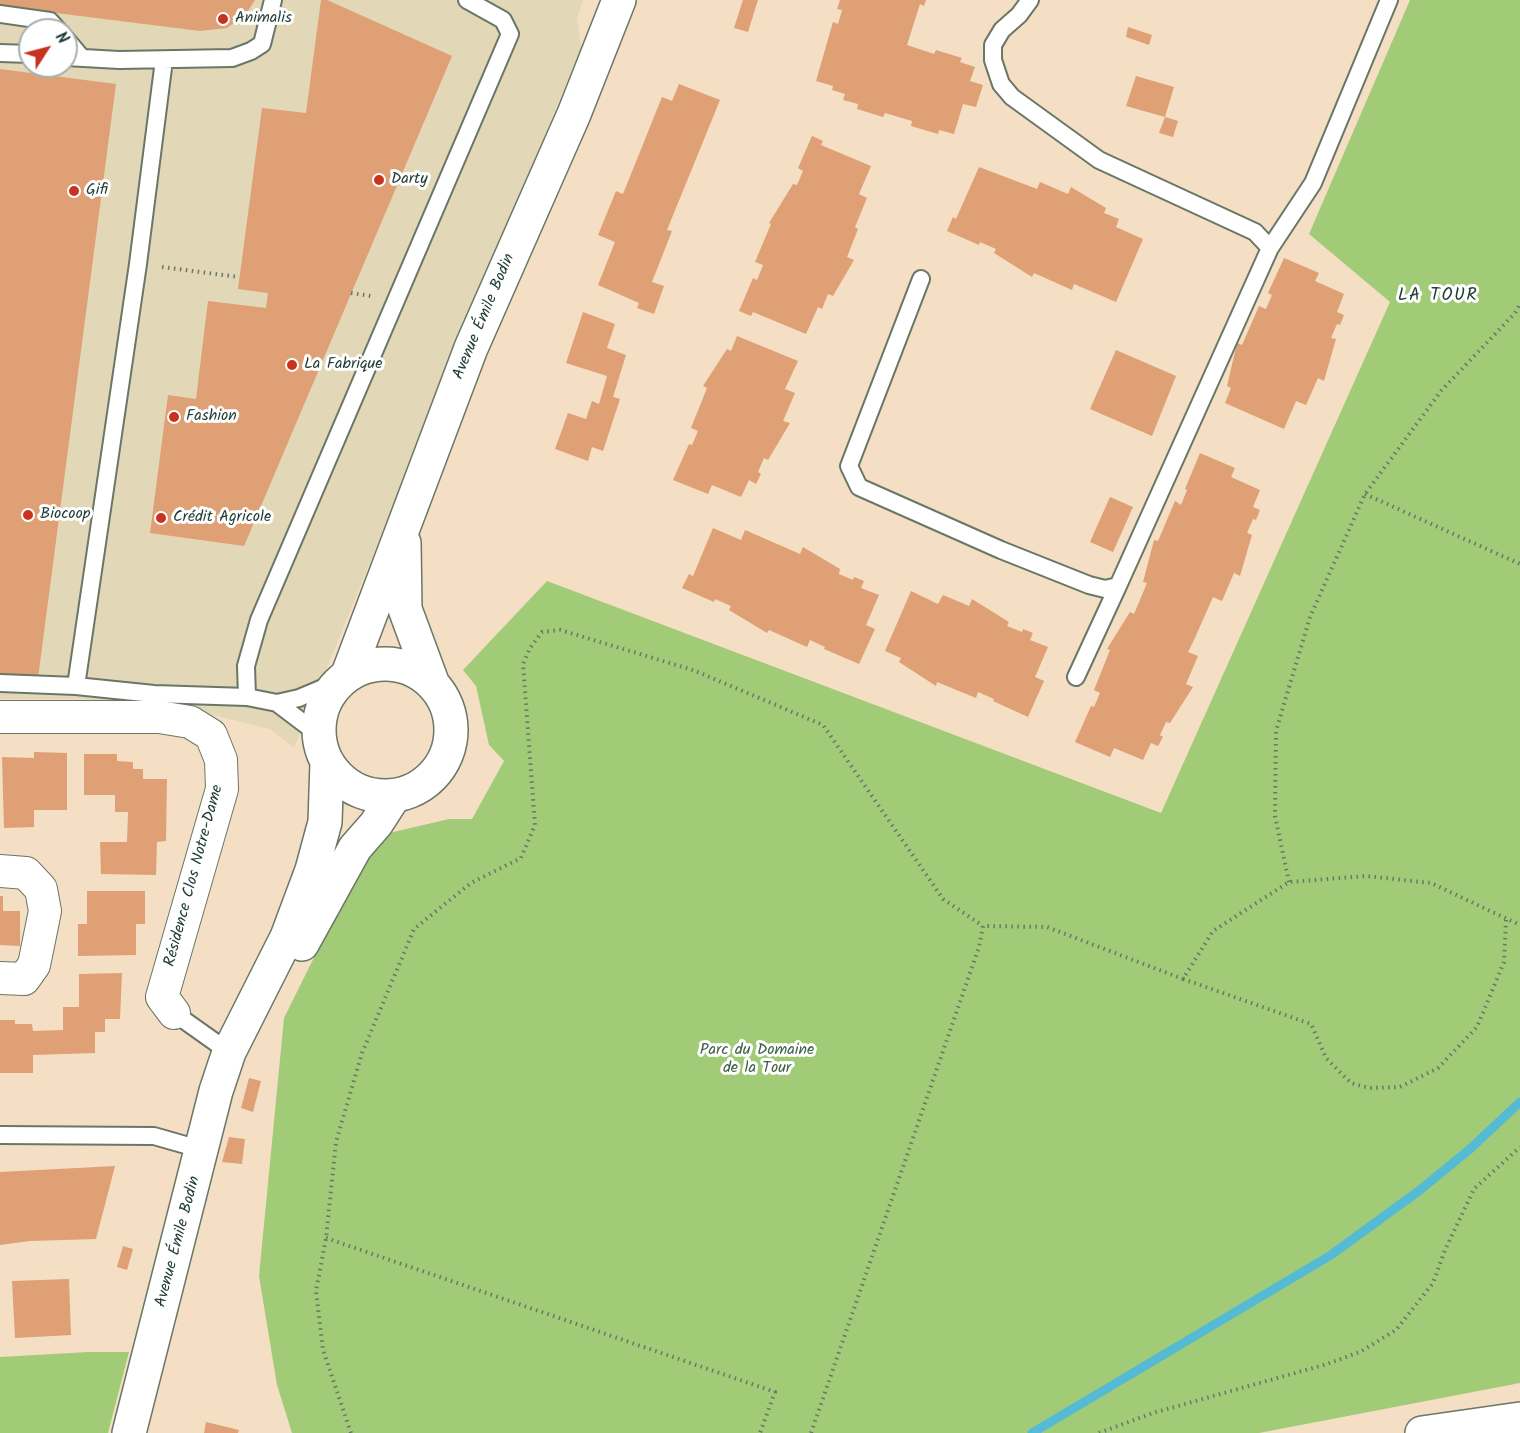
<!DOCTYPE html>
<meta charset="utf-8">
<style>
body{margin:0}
#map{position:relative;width:1520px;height:1433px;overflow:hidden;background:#f4dfc4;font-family:Kalam,sans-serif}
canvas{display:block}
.north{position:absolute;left:18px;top:18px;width:60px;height:60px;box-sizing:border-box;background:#fff;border:2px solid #a5b1ae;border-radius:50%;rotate:54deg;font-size:16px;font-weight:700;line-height:24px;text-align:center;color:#1f3d34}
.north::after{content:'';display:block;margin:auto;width:21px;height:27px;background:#c8321e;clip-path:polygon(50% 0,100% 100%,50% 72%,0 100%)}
</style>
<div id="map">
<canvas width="1520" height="1433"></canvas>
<div class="north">N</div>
</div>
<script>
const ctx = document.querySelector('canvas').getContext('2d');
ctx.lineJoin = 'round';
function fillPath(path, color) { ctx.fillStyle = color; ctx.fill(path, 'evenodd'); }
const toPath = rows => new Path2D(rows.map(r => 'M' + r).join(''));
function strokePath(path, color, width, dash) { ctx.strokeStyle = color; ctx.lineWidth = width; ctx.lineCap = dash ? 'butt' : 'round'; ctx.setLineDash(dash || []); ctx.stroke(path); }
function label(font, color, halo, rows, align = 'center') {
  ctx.font = font + ' Kalam,sans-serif'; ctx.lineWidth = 6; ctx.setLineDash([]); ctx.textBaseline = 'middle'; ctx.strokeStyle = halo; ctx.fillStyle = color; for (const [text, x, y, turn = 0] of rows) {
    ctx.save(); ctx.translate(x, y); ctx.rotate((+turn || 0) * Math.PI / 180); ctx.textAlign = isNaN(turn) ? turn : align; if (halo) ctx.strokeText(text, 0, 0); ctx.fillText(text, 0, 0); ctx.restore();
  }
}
fillPath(toPath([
 [0,0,583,0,577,18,581,47,294,748,270,729,204,713,83,699,0,699],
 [30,30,66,30,66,66,30,66]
]), '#e2d7b7');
fillPath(toPath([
 [1410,0,1520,0,1520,1383,1259,1433,292,1433,277,1385,259,1276,284,1018,351,883,385,834,449,819,472,819,504,761,489,745,476,686,463,670,547,581,1161,813,1390,302,1309,234],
 [88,1352,129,1352,108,1433,0,1433,0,1357]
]), '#a2cb77');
strokePath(toPath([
 [1032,1433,1331,1255,1420,1190,1470,1149,1520,1102]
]), '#55bad3', 9);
fillPath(toPath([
 [0,0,255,0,246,14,227,28,200,31,0,6],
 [321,0,327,0,452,56,244,546,150,533,168,395,196,399,208,301,266,308,268,293,238,289,262,108,306,113],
 [743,0,758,0,748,32,734,28],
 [840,0,926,0,924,6,920,4,907,45,934,54,936,50,962,58,960,62,975,67,970,81,983,85,976,107,963,104,954,134,939,130,938,134,911,126,912,121,885,113,883,117,857,109,858,104,843,100,845,94,832,90,833,86,816,81,833,22,838,24,842,10,837,9],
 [1128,27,1152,35,1149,45,1126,37],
 [0,69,116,84,38,678,0,673],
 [1136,76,1174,87,1165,117,1126,106],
 [679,84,720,100,667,230,672,231,652,282,664,286,654,314,637,308,639,303,598,285,615,242,598,235,616,191,623,194,662,97,672,101],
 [1165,117,1178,121,1173,137,1159,133],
 [812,136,823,141,821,145,871,166,859,194,867,198,855,227,858,229,847,257,854,260,833,296,828,294,822,309,818,307,806,334,753,312,751,316,739,311,753,278,757,280,763,265,755,262,771,224,769,223,793,184,797,185,803,171,798,168],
 [979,167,1037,189,1040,182,1068,194,1071,187,1106,208,1104,213,1119,219,1116,227,1143,239,1116,302,1074,284,1072,290,1034,273,1032,277,994,253,996,249,980,242,979,245,947,231,953,217,956,219],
 [1284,258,1319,273,1315,281,1344,294,1337,312,1344,315,1340,325,1337,324,1331,338,1336,339,1324,381,1318,378,1306,405,1296,401,1284,429,1225,403,1231,388,1227,386,1237,343,1242,345,1259,306,1266,309,1272,295,1268,293],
 [583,312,615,324,607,348,626,355,613,397,620,399,603,451,592,447,588,461,555,449,568,413,586,419,592,401,599,404,607,376,566,363],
 [737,336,798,361,785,389,795,393,783,421,790,423,768,460,764,458,758,472,761,474,756,484,749,480,741,497,712,485,708,494,673,480,689,444,692,445,698,431,691,428,707,388,703,386,727,349,731,351],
 [1116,350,1176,376,1152,436,1090,409],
 [1200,453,1235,468,1231,477,1260,490,1253,507,1260,510,1256,520,1253,519,1247,533,1252,535,1240,576,1234,573,1222,601,1213,597,1194,640,1188,652,1198,656,1186,684,1193,687,1170,723,1166,722,1160,735,1163,737,1158,746,1151,743,1143,760,1114,748,1110,757,1075,742,1091,706,1094,707,1100,693,1094,690,1110,650,1107,649,1130,612,1134,614,1147,583,1143,582,1154,540,1158,541,1175,501,1181,505,1187,490,1185,489],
 [1110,497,1133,507,1113,552,1090,542],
 [713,528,741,540,745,530,800,554,803,547,840,569,839,574,853,580,854,577,864,581,861,588,879,595,866,625,875,629,859,664,824,649,825,647,810,640,807,647,769,630,767,633,729,610,731,606,715,599,714,602,682,588,689,574,693,576],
 [911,591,938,604,943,595,969,606,972,599,1009,622,1007,626,1022,632,1023,629,1033,633,1030,640,1048,647,1035,677,1044,681,1028,717,993,701,994,699,978,692,976,698,937,682,936,686,899,662,901,658,885,651],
 [34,752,67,753,67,810,34,810,34,827,4,828,2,757,34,758],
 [84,754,117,754,117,761,133,762,133,769,143,769,143,779,167,779,166,841,157,842,156,875,101,874,100,842,127,842,128,812,115,812,115,795,84,795],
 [87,891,145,891,145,924,136,924,136,955,78,956,78,924,87,924],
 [0,896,3,896,3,911,20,911,20,946,0,945],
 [122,973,120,1019,105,1019,105,1032,95,1032,95,1053,33,1055,33,1073,0,1073,0,1020,15,1020,15,1024,32,1024,33,1031,63,1030,63,1007,79,1007,79,974],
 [249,1078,261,1081,253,1112,241,1108],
 [229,1137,245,1139,242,1164,222,1162],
 [115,1166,96,1239,30,1241,0,1245,0,1172],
 [123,1246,133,1249,127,1270,117,1267],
 [69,1279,71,1335,15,1338,12,1281],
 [206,1422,239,1430,238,1433,204,1433]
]), '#dea074');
const lane = toPath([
 [1030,0,1019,15,1002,30,993,45,993,60,1001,84,1012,97,1099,160,1255,232,1270,248],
 [0,14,50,21,58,30],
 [66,39,82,58],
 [0,53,30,54],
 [66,57,119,60,232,58,251,51,262,44,273,0],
 [921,279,849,466,859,487,1001,550,1089,585,1105,589,1118,586,1270,248,1313,183,1389,0],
 [1076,677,1118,586],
 [0,683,76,686,154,694,247,697,277,703,299,698,337,682],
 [76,686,138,264,164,60],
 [247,697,246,666,259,620,510,34,503,20,467,0],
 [277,703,318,734],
 [174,1013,229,1052],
 [0,1135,154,1136,203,1150]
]);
const street = toPath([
 [0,717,159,717,190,722,211,735,221,760,222,789,162,997,174,1013],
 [0,871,26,873,41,889,45,911,34,965,24,979,0,978]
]);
const secondary = toPath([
 [404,543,405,609,432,682],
 '319 730a66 66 0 1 1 132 0a66 66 0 1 1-132 0Z',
 [348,674,471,348,574,114,619,0],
 [302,944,355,848,376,824,394,796],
 [129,1433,216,1091,229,1052,287,937,312,870,325,822,327,762],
 [1422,1433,1520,1419]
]);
strokePath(lane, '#6a7666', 20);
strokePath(street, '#6a7666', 34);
strokePath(secondary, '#6a7666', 36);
strokePath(toPath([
 [162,267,239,277],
 [351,293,371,296],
 [1365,494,1520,564],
 [1289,882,1275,816,1276,731,1310,617,1365,494,1441,391,1515,313,1520,304],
 [1183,979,1311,1024,1326,1058,1351,1083,1369,1088,1400,1087,1438,1068,1477,1027,1504,962,1506,920],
 [326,1238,775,1392,760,1433],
 [351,1433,323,1350,316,1291,326,1238,336,1142,362,1053,414,929,471,883,521,858,535,825,523,664,530,648,542,632,560,630,693,670,823,725,943,899,983,926],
 [811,1433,979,947,983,926,1047,927,1183,979,1213,931,1289,882,1366,876,1431,883,1520,925],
 [1099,1433,1153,1413,1327,1364,1360,1352,1396,1330,1433,1283,1445,1250,1474,1189,1520,1147]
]), '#6a7666', 4, [1.5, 4.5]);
strokePath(lane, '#fff', 16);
strokePath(street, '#fff', 32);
strokePath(secondary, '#fff', 33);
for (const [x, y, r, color] of [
 [223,19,6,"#c8321e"],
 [379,180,6,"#c8321e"],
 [74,191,6,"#c8321e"],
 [292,365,6,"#c8321e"],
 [174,417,6,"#c8321e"],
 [28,515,6,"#c8321e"],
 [161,518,6,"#c8321e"]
]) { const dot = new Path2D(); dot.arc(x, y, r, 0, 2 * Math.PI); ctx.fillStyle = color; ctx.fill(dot); strokePath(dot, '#fff', 2); }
label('16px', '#1f3d34', '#fff', [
 ["Animalis",235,19],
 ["Darty",391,180],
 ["Gifi",86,191],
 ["La Fabrique",304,365],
 ["Fashion",186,417],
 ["Biocoop",40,515],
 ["Crédit Agricole",173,518]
], 'left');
label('16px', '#1f3d34', '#fff', [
 ["Avenue Émile Bodin",485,317,-67],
 ["Résidence Clos Notre-Dame",195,876,-75],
 ["Avenue Émile Bodin",179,1242,-75]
]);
label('16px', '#406045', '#fff', [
 ["Parc du Domaine",757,1051],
 ["de la Tour",757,1069]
]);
ctx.letterSpacing = '1.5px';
label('18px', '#1f3d34', '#fff', [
 ["LA TOUR",1438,297]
]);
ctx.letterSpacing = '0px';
</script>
